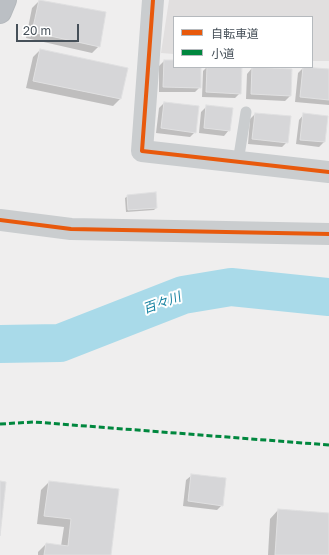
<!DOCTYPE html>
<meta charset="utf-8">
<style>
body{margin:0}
#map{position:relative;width:329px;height:555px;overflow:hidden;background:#efeeee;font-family:"Golos Text","Noto Sans JP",sans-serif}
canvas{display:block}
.legend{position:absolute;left:173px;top:16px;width:140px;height:52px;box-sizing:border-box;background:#fff;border:1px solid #b5b9bd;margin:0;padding:5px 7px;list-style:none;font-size:12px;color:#465059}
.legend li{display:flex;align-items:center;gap:8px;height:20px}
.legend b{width:20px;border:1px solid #b5b9bd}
.scale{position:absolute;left:16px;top:24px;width:63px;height:18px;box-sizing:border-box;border:2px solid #465059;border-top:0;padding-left:5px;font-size:12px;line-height:14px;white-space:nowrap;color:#465059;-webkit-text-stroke:3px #fff;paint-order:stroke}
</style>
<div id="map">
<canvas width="329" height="555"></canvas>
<ul class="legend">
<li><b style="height:5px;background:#e8590c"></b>自転車道</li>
<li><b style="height:5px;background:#00873e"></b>小道</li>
</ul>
<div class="scale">20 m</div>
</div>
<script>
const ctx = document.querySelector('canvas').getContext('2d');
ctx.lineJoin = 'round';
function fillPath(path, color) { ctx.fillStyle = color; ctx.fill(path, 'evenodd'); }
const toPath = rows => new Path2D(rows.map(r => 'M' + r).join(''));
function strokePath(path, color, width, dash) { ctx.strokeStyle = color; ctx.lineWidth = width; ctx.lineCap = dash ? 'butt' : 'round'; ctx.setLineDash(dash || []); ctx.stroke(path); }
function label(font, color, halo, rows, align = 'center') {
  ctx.font = font + ' "Golos Text","Noto Sans JP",sans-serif'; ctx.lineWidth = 4; ctx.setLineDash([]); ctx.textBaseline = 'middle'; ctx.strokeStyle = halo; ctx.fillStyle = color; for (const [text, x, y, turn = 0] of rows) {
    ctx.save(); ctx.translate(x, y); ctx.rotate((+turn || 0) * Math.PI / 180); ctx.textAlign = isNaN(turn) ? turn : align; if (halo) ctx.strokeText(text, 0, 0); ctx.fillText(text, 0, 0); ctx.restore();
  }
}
fillPath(toPath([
 [169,0,329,0,329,61,312,61,312,17,174,17,174,54,161,53]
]), '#e1dfdf');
fillPath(toPath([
 [39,1,99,46,92,53,26,38,32,8],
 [40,50,127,68,120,99,113,106,26,88,33,57],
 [164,61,174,61,174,67,200,67,200,87,195,92,159,92,159,66],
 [207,67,241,67,240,93,235,98,202,97,203,71],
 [252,68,290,96,285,101,246,99,247,74],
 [303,68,329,70,329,105,295,102,298,73],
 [164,103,195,132,190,137,156,133,159,108],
 [206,107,229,130,224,136,199,133,201,112],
 [255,114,287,142,282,147,248,144,250,119],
 [304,114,324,142,319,147,296,144,299,120],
 [128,196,156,208,154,210,126,212,125,198],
 [192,475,222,505,217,510,183,506,186,480],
 [49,482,110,555,38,555,38,552,46,544,61,546,64,527,37,524,41,490],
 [278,510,329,514,329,555,268,555,270,519]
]), '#0003');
strokePath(toPath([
 [0,344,60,343,183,295,231,287,329,297]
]), '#a9dae9', 38);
const building = toPath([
 [39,0,106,12,100,47,32,32,39,0],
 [40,49,128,68,121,99,33,81,40,49],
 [164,60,174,60,174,67,201,67,201,88,163,87,164,60],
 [207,67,242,67,241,94,206,92,207,67],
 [252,67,292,69,291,96,251,94,252,67],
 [303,67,329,69,329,100,300,97,303,67],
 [164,102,199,106,196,133,161,128,164,102],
 [206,105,233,108,230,131,204,128,206,105],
 [255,113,291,116,288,143,252,139,255,113],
 [303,113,328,116,325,142,300,140,303,113],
 [156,192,157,208,128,210,127,195,156,192],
 [191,474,226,478,223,506,188,501,191,474],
 [0,481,6,482,0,536,0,481],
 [49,481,119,489,111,555,44,555,46,543,68,546,71,519,44,516,49,481],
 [278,509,329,513,329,555,275,555,278,509]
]);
fillPath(building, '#d6d6d8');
strokePath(building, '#e0e0e1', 1);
const highway = toPath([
 [0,12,5,0]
]);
strokePath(highway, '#b4b8bc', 24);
strokePath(toPath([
 [238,162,246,112]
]), '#cacdcf', 11);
strokePath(toPath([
 [153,0,142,151,329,172],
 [0,220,71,229,329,234]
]), '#cacdcf', 22);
strokePath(highway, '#bbbfc4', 22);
strokePath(toPath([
 [0,424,34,422,329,445]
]), '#00873e', 3, [6, 3]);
strokePath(toPath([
 [153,0,142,151,329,172],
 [0,220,71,229,329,234]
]), '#e8590c', 4);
label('italic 13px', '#13809f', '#fff', [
 ["百々川",162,303,-20]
]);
</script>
